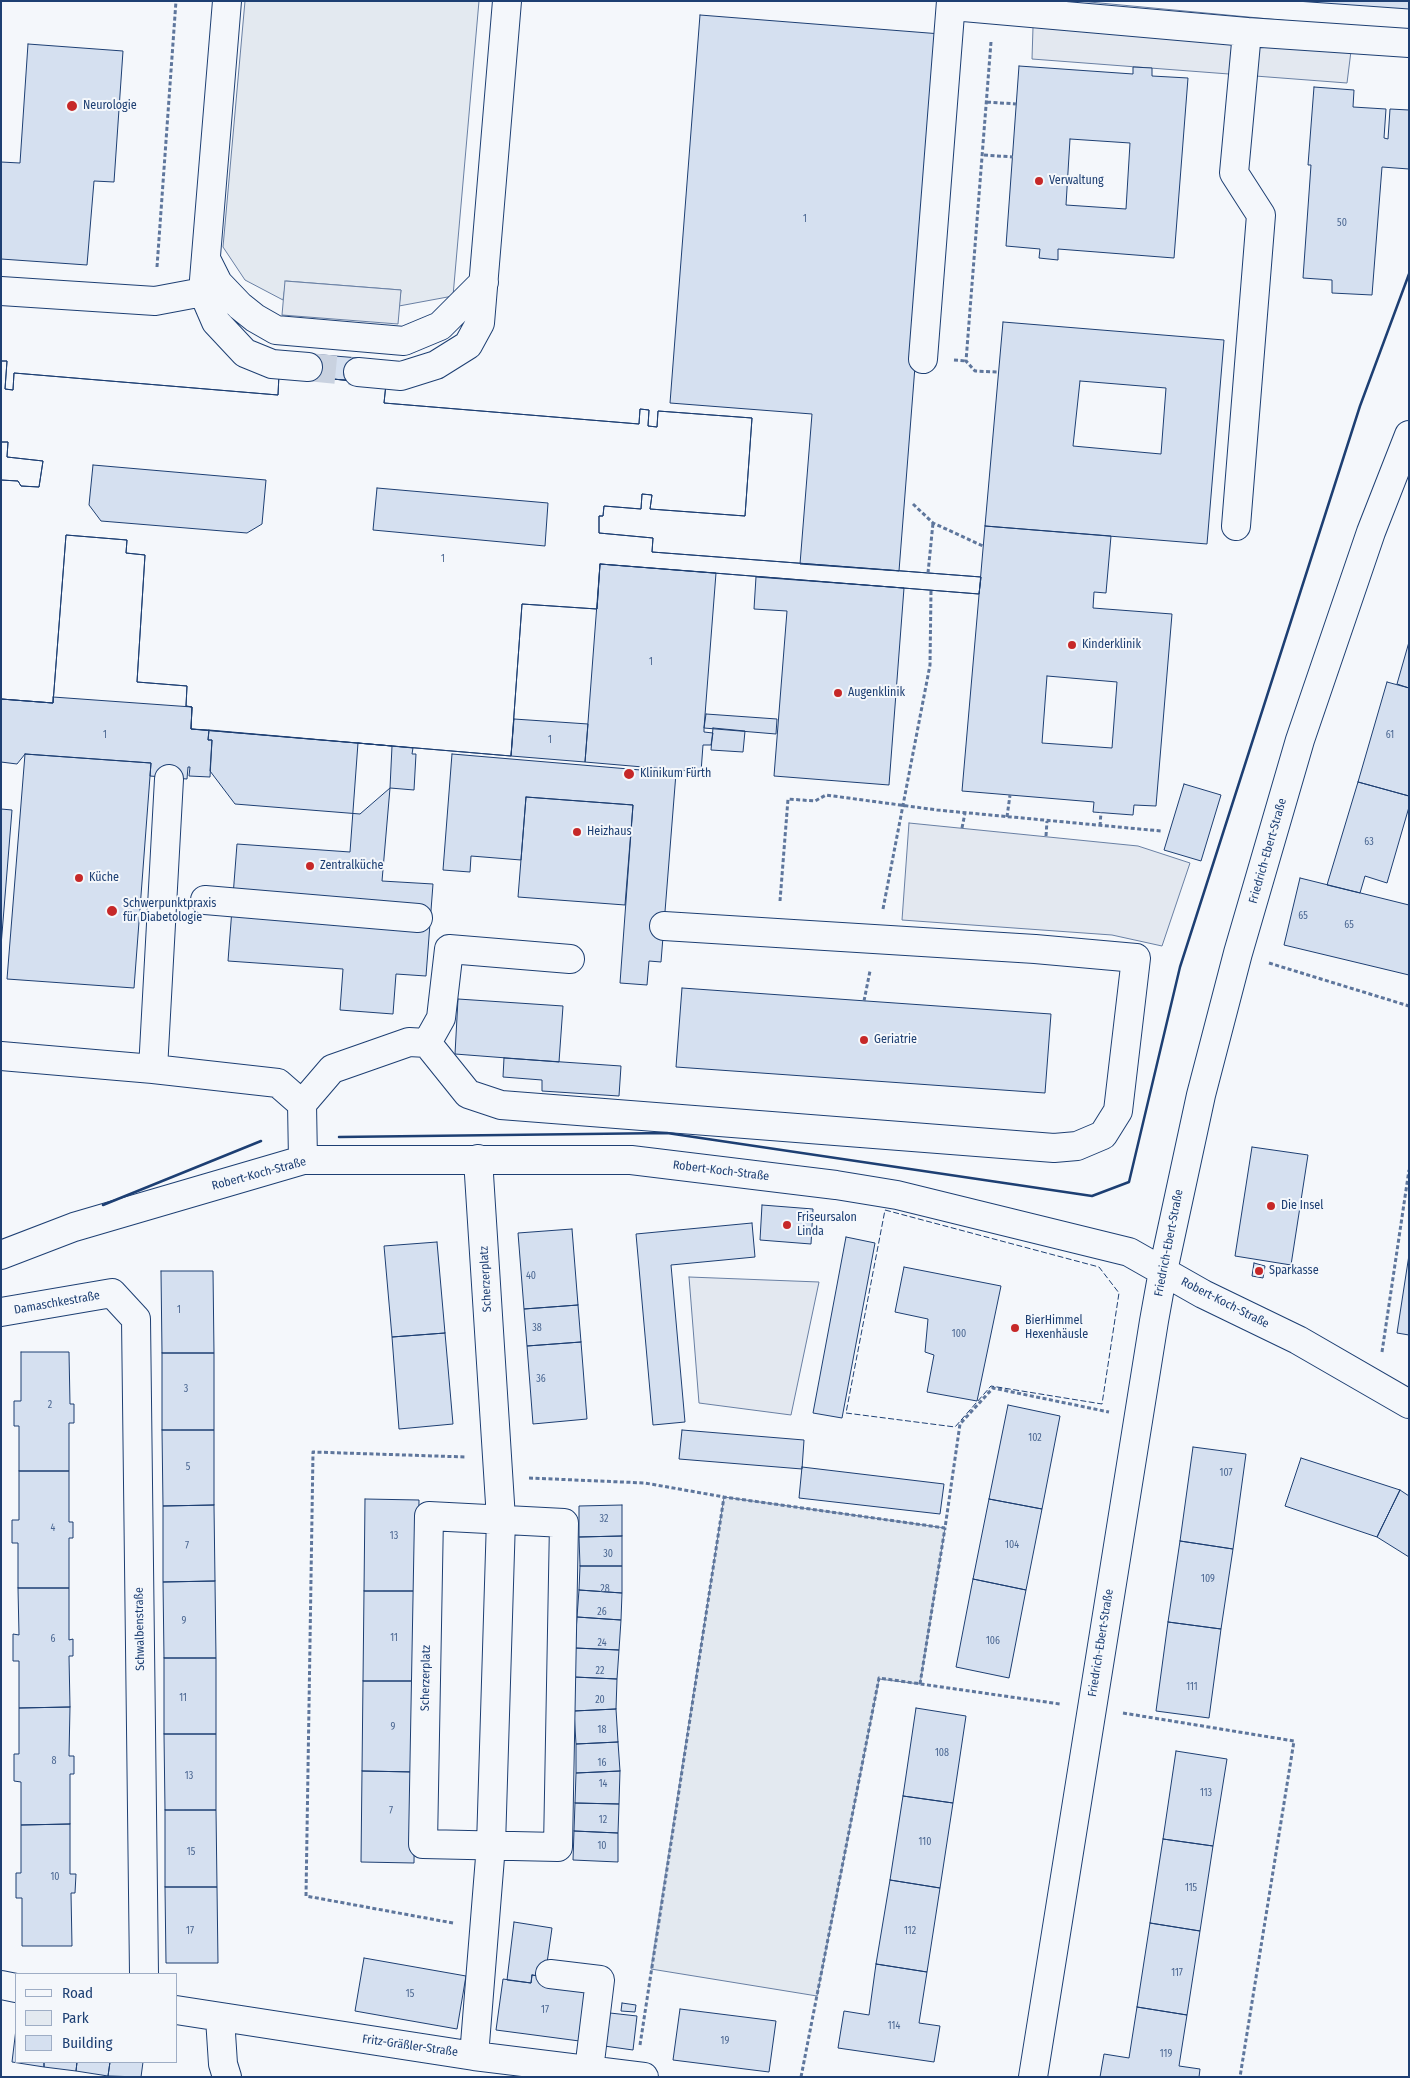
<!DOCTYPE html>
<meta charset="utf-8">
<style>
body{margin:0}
#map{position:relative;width:1410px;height:2078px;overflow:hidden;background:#f4f7fb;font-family:"Fira Sans Condensed",sans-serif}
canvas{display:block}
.frame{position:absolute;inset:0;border:2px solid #1d3f73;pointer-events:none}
.legend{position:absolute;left:15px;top:1973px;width:162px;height:90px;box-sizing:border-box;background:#f4f7fb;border:1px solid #9eadc5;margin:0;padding:6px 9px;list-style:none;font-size:15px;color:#1d3f73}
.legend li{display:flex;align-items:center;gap:10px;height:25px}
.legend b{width:25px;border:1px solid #9eadc5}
</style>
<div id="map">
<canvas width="1410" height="2078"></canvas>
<div class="frame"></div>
<ul class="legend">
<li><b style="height:6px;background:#f4f7fb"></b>Road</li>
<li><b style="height:14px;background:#e3e9f0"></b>Park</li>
<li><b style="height:14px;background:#d5e0f0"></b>Building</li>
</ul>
</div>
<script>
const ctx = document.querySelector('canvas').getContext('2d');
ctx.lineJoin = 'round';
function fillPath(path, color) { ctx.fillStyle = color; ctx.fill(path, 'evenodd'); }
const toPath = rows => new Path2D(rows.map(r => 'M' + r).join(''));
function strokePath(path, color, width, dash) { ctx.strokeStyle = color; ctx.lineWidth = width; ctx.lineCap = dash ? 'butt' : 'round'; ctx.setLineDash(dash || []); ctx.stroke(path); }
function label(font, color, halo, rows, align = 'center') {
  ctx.font = font + ' "Fira Sans Condensed",sans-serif'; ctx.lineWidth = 4; ctx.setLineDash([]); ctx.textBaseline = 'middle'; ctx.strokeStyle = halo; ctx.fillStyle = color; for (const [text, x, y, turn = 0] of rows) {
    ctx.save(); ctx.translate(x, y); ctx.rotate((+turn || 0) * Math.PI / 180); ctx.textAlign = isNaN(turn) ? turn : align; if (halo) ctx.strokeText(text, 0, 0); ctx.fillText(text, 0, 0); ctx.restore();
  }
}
const green = toPath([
 [245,1,479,1,453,296,399,306,401,290,286,281,283,300,245,280,223,247,245,1],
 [724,1497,945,1528,920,1684,879,1679,817,1996,651,1969,724,1497]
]);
fillPath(green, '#e3e9f0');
strokePath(green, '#687fa3', 1);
const parking = toPath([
 [967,1,1079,1,1354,27,1347,83,1032,59,1033,27,967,1],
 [285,281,401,290,398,324,282,315,285,281],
 [909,823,1138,846,1190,863,1162,946,1112,935,902,920,909,823],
 [689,1277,819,1282,791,1415,699,1403,689,1277]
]);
fillPath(parking, '#e3e8f0');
strokePath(parking, '#687fa3', 1);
const building = toPath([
 [1296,1,1409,1,1409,9,1296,1],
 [700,15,941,34,899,571,800,564,812,414,670,403,700,15],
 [28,44,123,51,114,182,94,181,87,265,1,259,1,162,20,163,28,44],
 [1019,66,1133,74,1133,67,1152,68,1152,76,1188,78,1174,258,1058,249,1058,260,1039,258,1040,249,1006,246,1019,66],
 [1070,139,1130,143,1126,209,1066,205,1070,139],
 [1314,87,1354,90,1353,107,1386,109,1384,138,1388,139,1390,109,1409,110,1409,169,1382,167,1372,295,1332,293,1332,280,1303,278,1311,165,1308,165,1314,87],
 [1003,322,1224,340,1207,544,985,526,1003,322],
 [1080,381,1166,388,1161,454,1073,446,1080,381],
 [310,354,359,358,357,381,307,377,310,354],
 [1,361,7,361,5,389,13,390,14,373,278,395,279,374,386,384,384,403,639,424,640,409,649,410,648,426,657,427,658,411,752,418,745,516,650,509,652,495,642,494,641,509,604,506,603,516,599,516,599,533,653,538,652,552,981,577,979,594,600,564,597,609,522,604,511,756,191,729,192,707,186,706,187,686,137,682,145,555,126,553,127,540,66,535,53,703,1,699,1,480,18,481,21,486,39,487,43,461,7,457,8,442,1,442,1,361],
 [93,465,266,480,262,524,247,533,101,521,89,505,93,465],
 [377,488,548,503,545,546,373,530,377,488],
 [1,361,7,361,5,389,13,390,14,373,278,395,279,374,386,384,384,403,639,424,640,409,649,410,648,426,657,427,658,411,752,418,745,516,650,509,652,495,642,494,641,509,604,506,603,516,599,516,599,533,653,538,652,552,981,577,979,594,600,564,597,609,522,604,511,756,191,729,192,707,186,706,187,686,137,682,145,555,126,553,127,540,66,535,53,703,1,699,1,480,18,481,21,486,39,487,43,461,7,457,8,442,1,442,1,361],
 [985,526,1111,536,1106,593,1094,592,1093,608,1172,614,1156,806,1134,805,1133,815,1093,812,1094,802,962,791,985,526],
 [1047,676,1117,682,1112,748,1042,743,1047,676],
 [600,564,716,573,704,728,704,732,713,733,711,745,703,745,701,772,585,762,600,564],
 [756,577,904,588,889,785,774,776,787,611,754,609,756,577],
 [1409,642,1409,688,1397,684,1409,642],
 [1387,682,1409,688,1409,796,1358,782,1387,682],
 [53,697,192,707,191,729,209,730,208,740,212,740,210,777,189,776,190,767,188,767,187,779,150,776,151,763,25,754,17,764,1,762,1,699,53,703,53,697],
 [706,714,777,719,776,734,704,728,706,714],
 [514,719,588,724,585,762,511,756,514,719],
 [713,728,745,731,743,752,711,750,713,728],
 [209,730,392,746,390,788,360,814,235,804,210,771,212,740,208,740,209,730],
 [358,743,413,748,412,754,416,754,414,790,390,788,382,881,433,884,426,976,396,974,393,1014,340,1010,343,969,228,961,237,844,350,852,358,743],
 [25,754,151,763,134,988,7,979,25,754],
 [452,754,676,773,661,962,649,961,647,985,620,983,633,805,526,797,521,860,471,856,470,872,443,870,452,754],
 [1358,782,1409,796,1409,807,1387,883,1365,876,1360,893,1327,885,1358,782],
 [1184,784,1221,795,1201,861,1164,850,1184,784],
 [526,797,633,805,625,905,518,897,526,797],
 [1,809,12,810,1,946,1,809],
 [1300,878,1409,905,1409,975,1284,945,1300,878],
 [682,988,1051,1014,1045,1093,676,1067,682,988],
 [458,999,563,1006,559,1062,455,1054,458,999],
 [504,1058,621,1066,619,1096,542,1091,542,1080,503,1077,504,1058],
 [1252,1147,1308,1155,1291,1265,1235,1256,1252,1147],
 [762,1205,813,1209,811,1244,760,1240,762,1205],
 [752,1223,755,1257,671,1265,685,1422,653,1425,636,1234,752,1223],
 [572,1229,578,1305,524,1309,518,1233,572,1229],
 [846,1237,875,1243,842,1418,813,1413,846,1237],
 [437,1242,445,1333,392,1337,384,1246,437,1242],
 [1409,1255,1409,1335,1397,1333,1409,1255],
 [1254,1263,1265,1266,1263,1278,1252,1276,1254,1263],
 [904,1267,1001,1286,977,1401,927,1392,934,1355,925,1352,928,1319,895,1312,904,1267],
 [161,1271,213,1271,214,1353,162,1353,161,1271],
 [578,1305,581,1342,527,1346,524,1309,578,1305],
 [445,1333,453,1424,399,1429,392,1337,445,1333],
 [581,1342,587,1419,533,1424,527,1346,581,1342],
 [21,1352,69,1352,70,1404,74,1404,74,1423,69,1423,69,1471,19,1471,19,1426,14,1426,14,1401,21,1401,21,1352],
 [162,1353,214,1353,214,1430,162,1430,162,1353],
 [1008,1405,1060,1416,1042,1509,989,1499,1008,1405],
 [162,1430,214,1430,214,1505,163,1506,162,1430],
 [682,1430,804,1440,802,1469,679,1459,682,1430],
 [1193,1447,1246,1454,1233,1549,1180,1541,1193,1447],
 [1301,1458,1400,1490,1377,1537,1285,1506,1301,1458],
 [802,1467,944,1484,940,1514,799,1498,802,1467],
 [19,1471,69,1471,69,1522,73,1522,73,1538,69,1538,69,1588,18,1588,18,1543,12,1543,12,1520,19,1520,19,1471],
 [1400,1490,1409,1496,1409,1557,1377,1537,1400,1490],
 [365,1499,419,1500,418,1591,364,1591,365,1499],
 [989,1499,1042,1509,1026,1590,973,1579,989,1499],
 [214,1505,215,1581,163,1582,163,1506,214,1505],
 [622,1505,622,1536,579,1537,579,1506,622,1505],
 [622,1536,622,1566,580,1566,579,1537,622,1536],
 [1180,1541,1233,1549,1221,1629,1168,1622,1180,1541],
 [580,1566,622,1566,622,1593,579,1590,580,1566],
 [973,1579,1026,1590,1009,1678,956,1667,973,1579],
 [215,1581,216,1658,164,1658,163,1582,215,1581],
 [18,1588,69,1588,69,1640,73,1639,73,1656,69,1656,70,1707,19,1708,19,1661,13,1661,13,1634,19,1635,18,1588],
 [579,1590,622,1593,621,1620,577,1617,579,1590],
 [364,1591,418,1591,417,1681,363,1681,364,1591],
 [577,1617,621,1620,619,1650,575,1648,577,1617],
 [1168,1622,1221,1629,1209,1718,1156,1711,1168,1622],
 [575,1648,619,1650,617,1679,574,1677,575,1648],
 [164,1658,216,1658,216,1734,164,1734,164,1658],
 [574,1677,617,1679,616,1709,574,1711,574,1677],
 [363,1681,417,1681,415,1772,362,1771,363,1681],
 [70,1707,69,1756,74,1756,74,1774,70,1774,70,1824,21,1825,21,1782,14,1781,14,1754,19,1754,19,1708,70,1707],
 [916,1708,966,1716,953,1803,903,1796,916,1708],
 [616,1709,618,1742,576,1744,574,1711,616,1709],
 [164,1734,216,1734,216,1810,165,1810,164,1734],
 [618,1742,620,1771,576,1773,576,1744,618,1742],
 [1176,1751,1227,1759,1213,1846,1163,1839,1176,1751],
 [362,1771,415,1772,414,1863,361,1862,362,1771],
 [620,1771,619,1804,575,1803,576,1773,620,1771],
 [903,1796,953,1803,940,1888,890,1880,903,1796],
 [575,1803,619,1804,618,1833,574,1831,575,1803],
 [165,1810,216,1810,217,1887,165,1887,165,1810],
 [70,1824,70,1874,76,1874,75,1893,71,1893,72,1946,22,1946,22,1898,16,1898,16,1873,21,1873,21,1825,70,1824],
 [574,1831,618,1833,618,1862,573,1860,574,1831],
 [1163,1839,1213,1846,1200,1931,1150,1923,1163,1839],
 [890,1880,940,1888,927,1972,876,1964,890,1880],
 [165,1887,217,1887,218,1963,166,1963,165,1887],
 [514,1922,552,1928,545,1977,532,1975,531,1983,507,1980,514,1922],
 [1150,1923,1200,1931,1187,2015,1137,2007,1150,1923],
 [364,1958,466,1976,457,2029,355,2011,364,1958],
 [876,1964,927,1972,919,2023,940,2026,934,2062,838,2048,844,2011,869,2015,876,1964],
 [532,1975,564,1980,594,1991,587,2042,496,2030,503,1979,531,1983,532,1975],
 [622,2003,636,2005,635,2012,621,2011,622,2003],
 [1137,2007,1187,2015,1179,2066,1200,2069,1199,2077,1100,2077,1104,2054,1129,2058,1137,2007],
 [680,2009,776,2021,769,2072,673,2060,680,2009],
 [601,2012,637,2016,633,2050,597,2045,601,2012],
 [16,2029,16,2062,44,2062,44,2067,12,2062,16,2029],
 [44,2062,77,2062,76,2071,44,2067,44,2062],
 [77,2062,110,2062,108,2076,76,2071,77,2062],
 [110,2062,143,2062,141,2077,108,2076,110,2062]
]);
fillPath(building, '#d5e0f0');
strokePath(building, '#1d3f73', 1);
strokePath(toPath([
 [308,367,358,372]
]), '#c9d2e0', 28, [28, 14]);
const minor = toPath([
 [227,1,203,292,216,322,245,353,272,364,308,367],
 [952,6,1247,32,1409,43],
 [206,259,218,283,240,306,255,318,276,330,404,341,440,326,484,282],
 [1,291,155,301,203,292],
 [923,359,951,1],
 [358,372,401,376,436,365,468,345,480,323,507,1],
 [1236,526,1261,215,1234,173,1247,32],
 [205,900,418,918],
 [427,1043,441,1018,449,949,570,959],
 [1,1056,153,1069,278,1083,302,1104,303,1160],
 [153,1069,169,779],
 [302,1104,332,1069,409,1042,427,1043,468,1094,501,1105,1054,1148,1077,1146,1103,1135,1118,1111,1136,958,1035,949,664,926],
 [1,1255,74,1227,303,1160,631,1160,836,1185,897,1195,1129,1252,1203,1294,1298,1340,1409,1404],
 [1,1312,112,1293,136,1319,144,1974],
 [429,1516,564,1523,558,1847,423,1844,429,1516],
 [550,1974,600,1980,589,2070],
 [1,1985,16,1988],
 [176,2010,474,2056,644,2077],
 [220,2018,223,2064,227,2077],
 [474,2056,491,1845,501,1519,478,1159],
 [1033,2077,1154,1321,1163,1271,1201,1095,1238,953,1300,740,1371,532,1409,435]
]);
strokePath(minor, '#1d3f73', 30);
strokePath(toPath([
 [991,42,966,361,975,371,997,372],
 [987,102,1016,104],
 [984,155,1013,157],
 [157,267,176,1],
 [954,360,966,361],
 [913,504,933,523,983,546],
 [928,573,933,523],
 [1007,817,1010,795],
 [1100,826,1101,812],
 [962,828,965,813],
 [1046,836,1047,821],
 [780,901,788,799,815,801,826,795,937,810,1161,831],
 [883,909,930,665,931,591],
 [1269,963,1409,1006],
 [864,1001,870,971],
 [1382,1352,1409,1170],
 [529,1478,645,1483,724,1497,945,1528,960,1424,993,1388,1109,1412],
 [920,1684,945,1528],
 [1123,1713,1294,1741,1240,2077],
 [453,1923,306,1896,313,1452,466,1457],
 [640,2045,724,1497],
 [801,2077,879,1678,1060,1704]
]), '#5e769c', 3, [4, 2.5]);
strokePath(minor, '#f4f7fb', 28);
strokePath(toPath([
 [885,1210,1099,1267,1119,1293,1102,1404,991,1386,955,1427,846,1413,885,1210]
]), '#1d3f73', 1, [6, 2.5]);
strokePath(toPath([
 [339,1137,667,1133,1092,1196,1129,1182,1180,967,1360,406,1409,274],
 [103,1205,261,1141]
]), '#1d3f73', 2.5);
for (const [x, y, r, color] of [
 [72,106,6,"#c62828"],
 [1039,181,5,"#c62828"],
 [1072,645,5,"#c62828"],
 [838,693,5,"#c62828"],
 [629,774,6,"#c62828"],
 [577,832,5,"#c62828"],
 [310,866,5,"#c62828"],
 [79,878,5,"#c62828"],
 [112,911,6,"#c62828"],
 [864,1040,5,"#c62828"],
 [1271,1206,5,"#c62828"],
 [787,1225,5,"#c62828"],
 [1259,1271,5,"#c62828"],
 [1015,1328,5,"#c62828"]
]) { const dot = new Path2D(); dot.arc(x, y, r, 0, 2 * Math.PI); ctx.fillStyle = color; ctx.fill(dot); strokePath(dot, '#f4f7fb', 2); }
label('10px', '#4b6792', null, [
 ["1",805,219],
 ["50",1342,223],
 ["1",443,559],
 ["1",651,662],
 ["1",105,735],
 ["61",1390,735],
 ["1",550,740],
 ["63",1369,842],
 ["65",1303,916],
 ["65",1349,925],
 ["40",531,1276],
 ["1",179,1310],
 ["38",537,1328],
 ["100",959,1334],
 ["36",541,1379],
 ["3",186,1389],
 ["2",50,1405],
 ["102",1035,1438],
 ["5",188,1467],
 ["107",1226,1473],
 ["32",604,1519],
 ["4",53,1528],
 ["13",394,1536],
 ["104",1012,1545],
 ["7",187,1546],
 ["30",608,1554],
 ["109",1208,1579],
 ["28",605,1589],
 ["26",602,1612],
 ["9",184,1621],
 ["11",394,1638],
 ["6",53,1639],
 ["106",993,1641],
 ["24",602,1643],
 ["22",600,1671],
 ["111",1192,1687],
 ["11",183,1698],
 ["20",600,1700],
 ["9",393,1727],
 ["18",602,1730],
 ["108",942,1753],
 ["8",54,1761],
 ["16",602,1763],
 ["13",189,1776],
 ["14",603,1784],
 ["113",1206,1793],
 ["7",391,1811],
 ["12",603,1820],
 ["110",925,1842],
 ["10",602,1846],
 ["15",191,1852],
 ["10",55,1877],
 ["115",1191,1888],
 ["17",190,1931],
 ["112",910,1931],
 ["117",1177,1973],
 ["15",410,1994],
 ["17",545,2010],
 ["114",894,2026],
 ["19",725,2041],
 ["119",1166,2054]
]);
label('12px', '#1d3f73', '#f4f7fb', [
 ["Neurologie",83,106],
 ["Verwaltung",1049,181],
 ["Kinderklinik",1082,645],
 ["Augenklinik",848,693],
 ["Klinikum Fürth",640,774],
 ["Heizhaus",587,832],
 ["Zentralküche",320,866],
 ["Küche",89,878],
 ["Schwerpunktpraxis",123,904],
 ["für Diabetologie",123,918],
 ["Geriatrie",874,1040],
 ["Die Insel",1281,1206],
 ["Friseursalon",797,1218],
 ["Linda",797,1232],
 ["Sparkasse",1269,1271],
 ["BierHimmel",1025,1321],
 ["Hexenhäusle",1025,1335]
], 'left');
label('12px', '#1d3f73', '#f4f7fb', [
 ["Friedrich-Ebert-Straße",1268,851,-74],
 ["Robert-Koch-Straße",721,1171,7],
 ["Robert-Koch-Straße",259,1174,-15],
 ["Friedrich-Ebert-Straße",1169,1243,-79],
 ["Scherzerplatz",486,1279,-93],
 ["Damaschkestraße",57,1303,-10],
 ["Robert-Koch-Straße",1225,1303,27],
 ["Schwalbenstraße",140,1629,-91],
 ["Friedrich-Ebert-Straße",1101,1643,-81],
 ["Scherzerplatz",426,1678,-89],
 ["Fritz-Gräßler-Straße",410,2046,8]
]);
</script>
